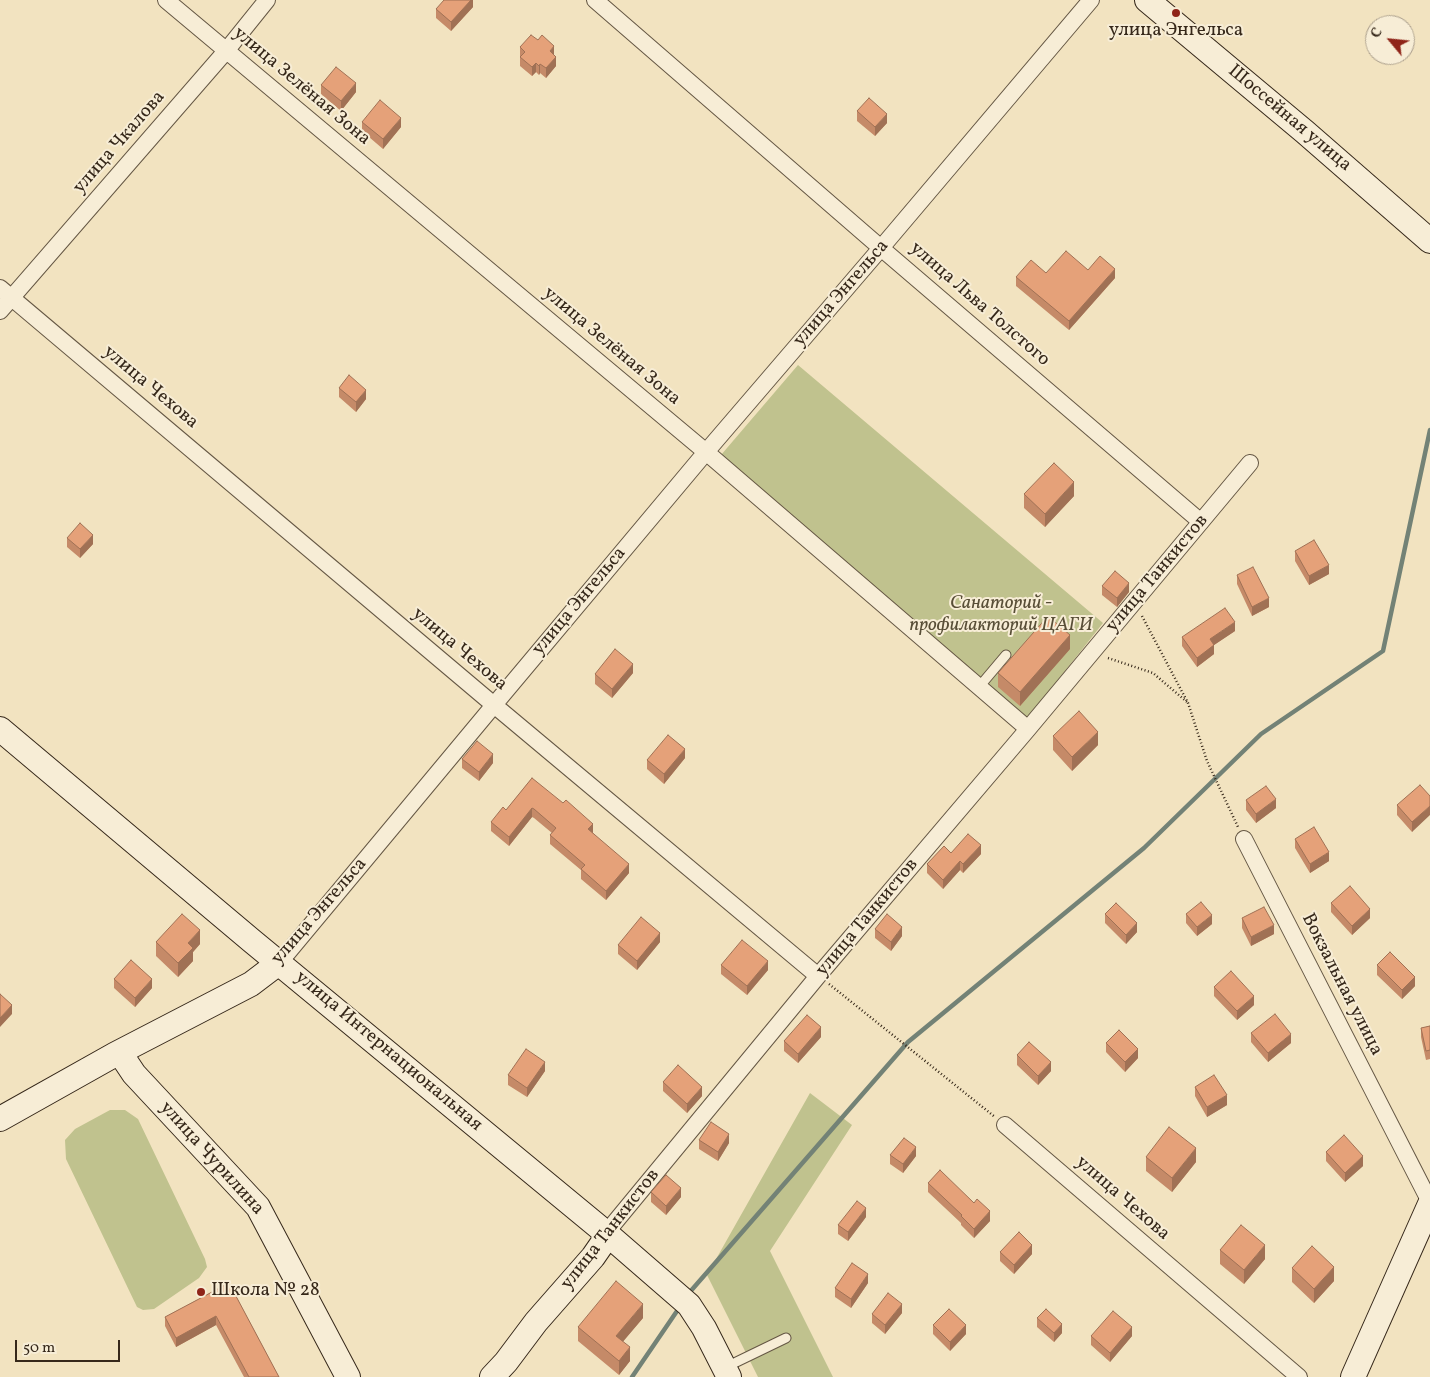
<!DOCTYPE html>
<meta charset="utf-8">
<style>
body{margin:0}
#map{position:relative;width:1430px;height:1377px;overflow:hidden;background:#f2e3c0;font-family:Vollkorn,serif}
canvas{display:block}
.north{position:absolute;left:1365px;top:15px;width:50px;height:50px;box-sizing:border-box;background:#f7edd6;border:1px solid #aa9e8b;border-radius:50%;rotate:298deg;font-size:14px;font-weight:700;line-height:20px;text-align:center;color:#36281a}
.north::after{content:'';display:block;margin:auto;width:18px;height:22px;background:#8f2418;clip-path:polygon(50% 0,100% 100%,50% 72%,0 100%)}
.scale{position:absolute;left:15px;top:1340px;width:105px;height:22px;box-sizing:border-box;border:2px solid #36281a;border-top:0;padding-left:6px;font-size:15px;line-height:18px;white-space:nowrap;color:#36281a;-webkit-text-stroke:4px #f7edd6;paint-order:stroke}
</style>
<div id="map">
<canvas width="1430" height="1377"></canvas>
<div class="north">С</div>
<div class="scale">50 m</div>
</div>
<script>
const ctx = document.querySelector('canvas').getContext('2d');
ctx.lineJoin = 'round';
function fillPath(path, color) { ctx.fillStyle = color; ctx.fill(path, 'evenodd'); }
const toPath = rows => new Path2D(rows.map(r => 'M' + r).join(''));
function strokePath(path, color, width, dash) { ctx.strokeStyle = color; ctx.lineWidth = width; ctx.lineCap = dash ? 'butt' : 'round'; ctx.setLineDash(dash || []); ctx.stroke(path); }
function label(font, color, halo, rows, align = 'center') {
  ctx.font = font + ' Vollkorn,serif'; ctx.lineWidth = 4; ctx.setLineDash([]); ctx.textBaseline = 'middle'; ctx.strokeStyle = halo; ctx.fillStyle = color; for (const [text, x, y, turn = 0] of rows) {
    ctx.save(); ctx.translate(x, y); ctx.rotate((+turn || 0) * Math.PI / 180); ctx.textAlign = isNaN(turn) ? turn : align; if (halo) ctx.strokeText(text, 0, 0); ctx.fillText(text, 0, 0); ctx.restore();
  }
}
fillPath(toPath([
 [798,365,1103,623,1027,719,721,455],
 [810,1093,852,1125,770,1251,833,1377,758,1377,707,1275],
 [110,1110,125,1110,138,1119,205,1259,207,1267,199,1278,154,1309,143,1310,137,1307,66,1159,65,1140,75,1129]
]), '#c0c28e');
strokePath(toPath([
 [689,1293,908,1042,1144,848,1261,734,1383,651,1430,430],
 [632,1377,677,1311]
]), '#738276', 4.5);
const lane = toPath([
 [979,687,1006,655],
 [724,1368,786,1338]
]);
const street = toPath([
 [166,0,706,452,1028,729],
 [595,0,881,248,1201,522],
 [0,288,494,705,818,976],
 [0,311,226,51,267,0],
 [1244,839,1430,1202],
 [280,962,494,705,706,452,881,248,1091,0],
 [1005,1125,1299,1377],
 [606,1233,818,976,1028,729,1250,463]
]);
const secondary = toPath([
 [1147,0,1305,132,1430,241],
 [0,729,252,941,606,1233,689,1305,704,1328,729,1377],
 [120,1053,134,1074,258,1207,348,1377],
 [0,1119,114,1055,251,984,280,962],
 [492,1377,506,1362,536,1322,593,1257,602,1244,606,1233],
 [1353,1377,1430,1204]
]);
strokePath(lane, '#655744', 11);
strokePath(street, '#655744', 18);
strokePath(secondary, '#36281a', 26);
strokePath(toPath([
 [1142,616,1188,703,1207,761,1238,827],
 [1108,658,1153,673,1187,702],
 [829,984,995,1117]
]), '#36281a', 2.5, [1, 2.5]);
strokePath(lane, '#f7edd6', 9);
strokePath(street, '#f7edd6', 16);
strokePath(secondary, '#f7edd6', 24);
fillPath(toPath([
 [473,0,473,7,451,31,436,18,436,9],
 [520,47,554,55,556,66,546,78,540,73,539,75,536,72,532,76,520,66],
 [321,85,356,92,341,111,321,94],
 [857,111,887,123,875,136,857,121],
 [362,122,401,127,383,149,362,131],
 [1088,270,1115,278,1069,330,1016,286,1016,277],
 [339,388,366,399,356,412,339,397],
 [1024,494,1074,496,1045,527,1024,508],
 [67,538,93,544,80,558,67,547],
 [1295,551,1329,574,1309,585,1295,561],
 [1237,575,1269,607,1252,616,1237,584],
 [1102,586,1129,592,1117,607,1102,595],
 [1235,631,1214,645,1214,654,1197,667,1182,646,1182,637],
 [1070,649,1020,706,998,687,998,673],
 [633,673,612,698,595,684,595,674],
 [1053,736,1098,745,1072,771,1053,750],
 [685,758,664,784,647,769,647,760],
 [462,759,493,763,479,781,462,768],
 [532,778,593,833,629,873,606,900,581,879,581,870,550,844,550,835,552,833,534,818,532,817,509,846,491,831,491,822,506,810],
 [1430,796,1412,832,1397,815,1397,805],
 [1246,800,1276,808,1256,823,1246,810],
 [1295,839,1329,861,1310,873,1295,848],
 [951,853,981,854,963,873,960,870,943,889,927,873,927,864],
 [1331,903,1370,918,1352,935,1331,912],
 [1105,914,1137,932,1126,944,1105,923],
 [1186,914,1212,924,1197,936,1186,923],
 [1242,918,1274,934,1251,946,1242,928],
 [875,929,902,936,891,951,875,938],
 [156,942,200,944,193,952,193,961,178,977,156,956],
 [660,942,637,970,618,954,618,945],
 [721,965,768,970,747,995,721,974],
 [1377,965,1415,986,1402,999,1377,975],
 [114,979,152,988,135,1007,114,988],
 [1214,987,1254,1005,1237,1020,1214,996],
 [1430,1026,1430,1059,1426,1060,1421,1037,1421,1028],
 [1251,1033,1291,1043,1268,1062,1251,1042],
 [821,1037,798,1063,784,1051,784,1041],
 [1106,1043,1138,1058,1125,1072,1106,1052],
 [1017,1055,1051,1071,1038,1085,1017,1065],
 [545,1071,527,1097,508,1085,508,1075],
 [663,1082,702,1096,687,1113,663,1091],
 [1195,1087,1227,1105,1207,1117,1195,1096],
 [699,1140,729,1143,718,1161,699,1149],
 [1326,1152,1363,1166,1345,1182,1326,1161],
 [890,1155,916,1156,903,1173,890,1164],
 [1146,1157,1196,1162,1172,1192,1146,1171],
 [928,1183,974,1203,990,1221,974,1238,961,1225,961,1223,928,1192],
 [651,1192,681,1197,666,1215,651,1202],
 [866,1217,848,1241,838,1234,838,1225],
 [1220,1250,1265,1259,1244,1284,1220,1264],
 [1000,1252,1032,1254,1014,1274,1000,1261],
 [1292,1268,1334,1281,1314,1303,1292,1282],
 [229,1283,279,1377,244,1377,216,1325,176,1347,165,1326,165,1317],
 [868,1283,851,1308,835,1297,835,1288],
 [902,1313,885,1334,872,1323,872,1314],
 [643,1318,623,1341,630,1361,619,1375,578,1341,578,1327],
 [1037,1318,1062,1333,1054,1342,1037,1327],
 [933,1325,966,1334,950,1351,933,1334],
 [1091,1336,1132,1336,1110,1362,1091,1345]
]), '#c58a68');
fillPath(toPath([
 [471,0,473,0,473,7,451,31,451,22],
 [554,46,554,55,550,51],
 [556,57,556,66,546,78,546,68],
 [536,63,536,72,532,76,532,67],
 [540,64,540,73,539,75,539,66],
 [356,83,356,92,341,111,341,101],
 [887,114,887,123,875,136,875,127],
 [401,118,401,127,383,149,383,139],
 [1115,269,1115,278,1069,330,1069,321],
 [366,390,366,399,356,412,356,402],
 [1074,482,1074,496,1045,527,1045,514],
 [93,535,93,544,80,558,80,549],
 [1329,565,1329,574,1309,585,1309,576],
 [1129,583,1129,592,1117,607,1117,598],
 [1269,598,1269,607,1252,616,1252,607],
 [1235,622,1235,631,1214,645,1214,654,1197,667,1197,658,1210,639],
 [1070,635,1070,649,1020,706,1020,692],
 [633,664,633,673,612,698,612,689],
 [1098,732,1098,745,1072,771,1072,757],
 [685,749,685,758,664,784,664,774],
 [493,754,493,763,479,781,479,772],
 [1276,799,1276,808,1256,823,1256,814],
 [1430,806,1430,815,1412,832,1412,822],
 [532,808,532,817,509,846,509,837],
 [593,824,593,833,588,838,588,829],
 [981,845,981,854,963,873,963,864],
 [1329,852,1329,861,1310,873,1310,864],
 [960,861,960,870,943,889,943,880],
 [629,864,629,873,606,900,606,891],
 [1370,909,1370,918,1352,935,1352,926],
 [1212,915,1212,924,1197,936,1197,927],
 [1137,923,1137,932,1126,944,1126,935],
 [1274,925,1274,934,1251,946,1251,937],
 [902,927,902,936,891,951,891,942],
 [200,930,200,944,193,952,193,961,178,977,178,963,188,943],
 [660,933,660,942,637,970,637,961],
 [768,961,768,970,747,995,747,986],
 [1415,977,1415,986,1402,999,1402,990],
 [152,979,152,988,135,1007,135,998],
 [1254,996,1254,1005,1237,1020,1237,1011],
 [12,1005,12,1014,0,1027,0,1018],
 [821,1027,821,1037,798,1063,798,1054],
 [1291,1034,1291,1043,1268,1062,1268,1053],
 [1138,1049,1138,1058,1125,1072,1125,1062],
 [545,1062,545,1071,527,1097,527,1088],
 [1051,1062,1051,1071,1038,1085,1038,1076],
 [702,1087,702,1096,687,1113,687,1104],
 [1227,1095,1227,1105,1207,1117,1207,1107],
 [729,1134,729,1143,718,1161,718,1152],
 [916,1147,916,1156,903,1173,903,1164],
 [1196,1148,1196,1162,1172,1192,1172,1178],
 [1363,1156,1363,1166,1345,1182,1345,1173],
 [681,1188,681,1197,666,1215,666,1206],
 [866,1208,866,1217,848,1241,848,1232],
 [990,1211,990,1221,974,1238,974,1229],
 [1032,1245,1032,1254,1014,1274,1014,1265],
 [1265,1245,1265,1259,1244,1284,1244,1270],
 [1334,1267,1334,1281,1314,1303,1314,1289],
 [868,1274,868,1283,851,1308,851,1299],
 [643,1304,643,1318,616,1350,616,1336],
 [902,1304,902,1313,885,1334,885,1325],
 [216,1316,216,1325,176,1347,176,1338],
 [1062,1324,1062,1333,1054,1342,1054,1333],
 [966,1325,966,1334,950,1351,950,1342],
 [1132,1327,1132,1336,1110,1362,1110,1353],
 [630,1347,630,1361,619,1375,619,1361]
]), '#a07155');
const building = toPath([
 [444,0,471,0,451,22,436,9,444,0],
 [531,35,538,40,542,35,554,46,550,51,556,57,546,68,540,64,539,66,536,63,532,67,520,57,525,52,520,47,531,35],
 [336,67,356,83,341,101,321,85,336,67],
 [869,98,887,114,875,127,857,111,869,98],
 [380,100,401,118,383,139,362,122,380,100],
 [1066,251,1088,270,1100,256,1115,269,1069,321,1016,277,1031,260,1046,273,1066,251],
 [349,375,366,390,356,402,339,388,349,375],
 [1054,463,1074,482,1045,514,1024,494,1054,463],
 [80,523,93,535,80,549,67,538,80,523],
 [1314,540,1329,565,1309,576,1295,551,1314,540],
 [1253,567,1269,598,1252,607,1237,575,1253,567],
 [1115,571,1129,583,1117,598,1102,586,1115,571],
 [1225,608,1235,622,1210,639,1214,645,1197,658,1182,637,1225,608],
 [1048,616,1070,635,1020,692,998,673,1048,616],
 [615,649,633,664,612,689,595,674,615,649],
 [1079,711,1098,732,1072,757,1053,736,1079,711],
 [668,735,685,749,664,774,647,760,668,735],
 [477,741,493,754,479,772,462,759,477,741],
 [532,778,563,803,566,800,593,824,588,829,629,864,606,891,581,869,585,865,550,835,556,828,534,809,532,808,509,837,491,822,503,807,506,810,532,778],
 [1420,785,1430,796,1430,806,1412,822,1397,805,1420,785],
 [1266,786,1276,799,1256,814,1246,800,1266,786],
 [1314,827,1329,852,1310,864,1295,839,1314,827],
 [968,834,981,845,963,864,960,861,943,880,927,864,944,846,951,853,968,834],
 [1350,886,1370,909,1352,926,1331,903,1350,886],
 [1201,902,1212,915,1197,927,1186,914,1201,902],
 [1116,903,1137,923,1126,935,1105,914,1116,903],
 [1264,907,1274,925,1251,937,1242,918,1264,907],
 [182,914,200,930,188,943,193,948,178,963,156,942,182,914],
 [887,914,902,927,891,942,875,929,887,914],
 [641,917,660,933,637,961,618,945,641,917],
 [742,940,768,961,747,986,721,965,742,940],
 [1390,952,1415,977,1402,990,1377,965,1390,952],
 [131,960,152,979,135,998,114,979,131,960],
 [1231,971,1254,996,1237,1011,1214,987,1231,971],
 [0,994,12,1005,0,1018,0,994],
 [1275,1014,1291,1034,1268,1053,1251,1033,1275,1014],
 [807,1015,821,1027,798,1054,784,1041,807,1015],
 [1430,1026,1430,1050,1426,1051,1421,1028,1430,1026],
 [1119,1030,1138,1049,1125,1062,1106,1043,1119,1030],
 [1029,1042,1051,1062,1038,1076,1017,1055,1029,1042],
 [526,1049,545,1062,527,1088,508,1075,526,1049],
 [678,1065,702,1087,687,1104,663,1082,678,1065],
 [1214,1075,1227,1095,1207,1107,1195,1087,1214,1075],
 [711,1122,729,1134,718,1152,699,1140,711,1122],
 [1169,1127,1196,1148,1172,1178,1146,1157,1169,1127],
 [1344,1135,1363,1156,1345,1173,1326,1152,1344,1135],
 [904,1138,916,1147,903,1164,890,1155,904,1138],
 [940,1170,974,1203,977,1199,990,1211,974,1229,961,1216,962,1215,928,1183,940,1170],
 [666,1175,681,1188,666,1206,651,1192,666,1175],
 [857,1201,866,1208,848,1232,838,1225,857,1201],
 [1241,1225,1265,1245,1244,1270,1220,1250,1241,1225],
 [1019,1232,1032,1245,1014,1265,1000,1252,1019,1232],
 [1312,1246,1334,1267,1314,1289,1292,1268,1312,1246],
 [852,1263,868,1274,851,1299,835,1288,852,1263],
 [616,1281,643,1304,616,1336,630,1347,619,1361,578,1327,616,1281],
 [229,1283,279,1377,249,1377,216,1316,176,1338,165,1317,229,1283],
 [888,1293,902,1304,885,1325,872,1314,888,1293],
 [949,1309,966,1325,950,1342,933,1325,949,1309],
 [1046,1309,1062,1324,1054,1333,1037,1318,1046,1309],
 [1113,1311,1132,1327,1110,1353,1091,1336,1113,1311]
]);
fillPath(building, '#e5a179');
strokePath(building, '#a07155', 1);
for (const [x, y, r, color] of [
 [1176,13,5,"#8f2418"],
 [201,1292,5,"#8f2418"]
]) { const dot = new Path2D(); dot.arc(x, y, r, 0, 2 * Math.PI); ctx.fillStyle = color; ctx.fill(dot); strokePath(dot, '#f7edd6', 2); }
label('19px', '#36281a', '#f7edd6', [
 ["улица Энгельса",1176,32],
 ["Школа № 28",211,1292,"left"]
]);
label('19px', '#36281a', '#f7edd6', [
 ["улица Зелёная Зона",301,87,40],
 ["Шоссейная улица",1289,119,40],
 ["улица Чкалова",120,143,-49],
 ["улица Энгельса",842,294,-49],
 ["улица Льва Толстого",979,305,41],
 ["улица Зелёная Зона",611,347,40],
 ["улица Чехова",150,388,40],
 ["улица Танкистов",1158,574,-50],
 ["улица Энгельса",580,602,-50],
 ["улица Чехова",459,650,40],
 ["улица Энгельса",320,912,-49],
 ["улица Танкистов",868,918,-50],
 ["Вокзальная улица",1341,985,63],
 ["улица Интернациональная",388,1052,40],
 ["улица Чурилина",211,1159,48],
 ["улица Чехова",1122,1199,41],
 ["улица Танкистов",611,1230,-52]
]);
label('italic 19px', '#584e37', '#f7edd6', [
 ["Санаторий -",1001,605],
 ["профилакторий ЦАГИ",1001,627]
]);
</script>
